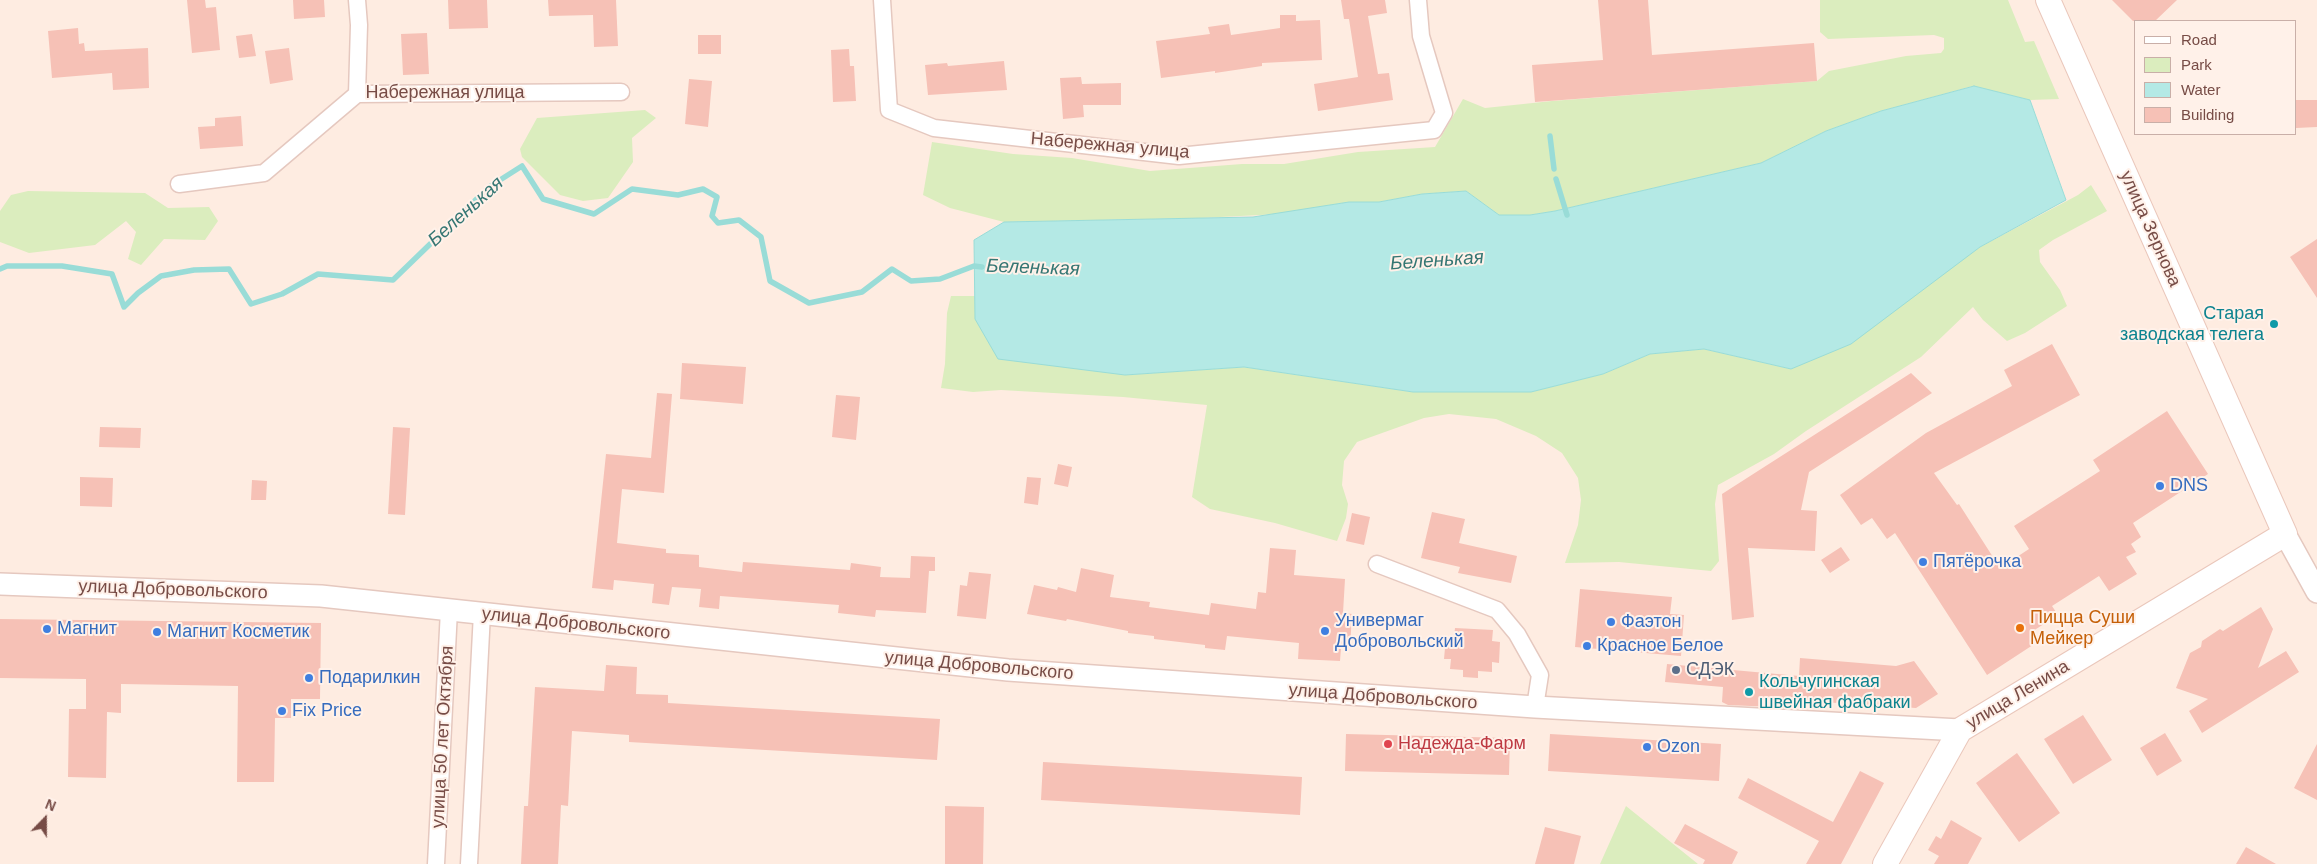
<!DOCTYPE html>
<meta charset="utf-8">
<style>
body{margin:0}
#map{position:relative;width:2317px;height:864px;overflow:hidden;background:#feece1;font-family:Helvetica,sans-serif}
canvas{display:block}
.legend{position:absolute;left:2134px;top:20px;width:162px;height:115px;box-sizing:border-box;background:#fff1e9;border:1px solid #c9afa8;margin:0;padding:6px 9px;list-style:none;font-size:15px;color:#774c46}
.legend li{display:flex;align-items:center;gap:10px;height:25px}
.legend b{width:25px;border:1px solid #c9afa8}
.north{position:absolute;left:20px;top:794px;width:50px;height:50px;-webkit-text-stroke:4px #fff1e9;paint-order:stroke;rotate:22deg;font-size:14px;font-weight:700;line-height:20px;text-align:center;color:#774c46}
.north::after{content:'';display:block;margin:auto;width:18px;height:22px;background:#774c46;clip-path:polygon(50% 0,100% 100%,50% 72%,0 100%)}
</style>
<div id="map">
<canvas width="2317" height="864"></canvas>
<ul class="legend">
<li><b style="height:6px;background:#fff"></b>Road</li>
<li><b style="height:14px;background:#dbedbe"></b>Park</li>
<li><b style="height:14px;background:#b4e9e5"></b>Water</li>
<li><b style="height:14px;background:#f6c1b6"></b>Building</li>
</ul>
<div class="north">N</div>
</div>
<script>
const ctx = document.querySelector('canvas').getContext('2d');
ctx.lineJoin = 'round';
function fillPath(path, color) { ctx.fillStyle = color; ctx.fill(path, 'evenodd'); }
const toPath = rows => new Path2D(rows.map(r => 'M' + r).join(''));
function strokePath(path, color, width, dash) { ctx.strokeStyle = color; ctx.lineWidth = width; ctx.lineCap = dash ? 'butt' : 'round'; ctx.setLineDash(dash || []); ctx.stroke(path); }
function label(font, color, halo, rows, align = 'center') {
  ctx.font = font + ' Helvetica,sans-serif'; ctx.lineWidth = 4; ctx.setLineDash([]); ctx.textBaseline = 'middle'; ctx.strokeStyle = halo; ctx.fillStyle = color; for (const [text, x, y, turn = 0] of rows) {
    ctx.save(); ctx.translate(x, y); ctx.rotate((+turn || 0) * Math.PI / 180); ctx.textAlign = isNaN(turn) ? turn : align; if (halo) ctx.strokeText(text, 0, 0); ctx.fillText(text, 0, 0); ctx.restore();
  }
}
fillPath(toPath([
 [1820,0,2008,0,2025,42,2034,41,2059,99,2030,100,1973,86,1881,111,1826,131,1761,163,1555,211,1530,215,1499,215,1466,191,1422,194,1379,202,1349,202,1280,214,1200,218,1004,222,950,208,923,195,932,142,1013,154,1072,158,1150,171,1242,164,1284,164,1358,152,1435,147,1463,99,1485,108,1552,101,1817,81,1829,71,1906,56,1941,53,1944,49,1944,38,1934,35,1828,39,1820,32],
 [645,110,656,118,632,138,633,162,608,198,583,201,560,195,522,157,520,149,537,118],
 [2091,185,2107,211,2053,240,2039,250,2040,262,2060,290,2067,306,2025,333,2007,341,1983,320,1973,307,1921,357,1806,431,1774,454,1718,485,1715,504,1719,561,1711,571,1619,562,1565,563,1578,525,1581,500,1578,478,1562,453,1536,436,1496,419,1449,414,1424,418,1357,442,1344,461,1342,485,1348,504,1346,518,1337,541,1275,523,1210,509,1192,497,1207,405,1123,397,1001,390,973,392,941,388,945,364,947,313,951,296,975,296,975,319,1125,375,1244,367,1413,392,1531,392,1603,374,1650,354,1704,349,1791,369,1980,247,2078,195],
 [28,191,145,193,168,208,209,207,218,221,205,240,164,239,141,265,128,259,136,232,126,221,95,245,29,253,0,242,0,211,11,195],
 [1626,806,1698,864,1600,864]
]), '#dbedbe');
const water = toPath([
 [1974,86,2030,100,2066,200,1980,247,1851,344,1791,369,1704,349,1650,354,1603,374,1531,392,1413,392,1244,367,1125,375,998,359,975,319,974,240,1004,222,1253,217,1349,202,1379,202,1422,194,1466,191,1499,215,1530,215,1555,211,1761,163,1826,131,1881,111,1974,86]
]);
fillPath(water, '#b4e9e5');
strokePath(water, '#99dcd7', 1);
strokePath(toPath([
 [1550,136,1554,169],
 [1556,179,1567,215],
 [0,269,7,266,62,266,112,274,124,307,138,293,161,276,194,270,229,269,251,304,282,294,318,274,393,280,489,187,522,166,543,199,594,214,632,189,678,195,703,189,717,197,712,216,718,223,739,220,761,237,770,281,809,303,862,292,892,269,911,281,940,279,974,266,982,267]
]), '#99dcd7', 5.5);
fillPath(toPath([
 [187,0,205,0,206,8,216,7,220,50,192,53],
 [293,0,324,0,325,17,294,19],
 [448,0,487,0,488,28,449,29],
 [548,0,616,0,618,46,594,47,593,15,549,16],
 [1341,0,1385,0,1387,13,1368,16,1378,74,1389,73,1393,100,1318,111,1314,84,1358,77,1349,19,1344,19],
 [1598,0,1648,0,1652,55,1814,43,1817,81,1535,102,1532,65,1603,60],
 [2112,0,2177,0,2155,21,2133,21],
 [1280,15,1296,15,1296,21,1320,20,1322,60,1262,63,1262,66,1215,73,1215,71,1161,78,1156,41,1210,34,1208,27,1229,24,1231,35,1280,28],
 [78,28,79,44,84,43,85,51,148,48,149,88,113,90,112,73,52,78,48,31],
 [427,33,429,74,403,75,401,34],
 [252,34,256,56,239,58,236,36],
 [698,35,721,35,721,54,698,54],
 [289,48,293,80,270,84,265,51],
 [849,49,850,66,854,66,856,101,833,102,831,50],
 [1004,61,1007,90,928,95,925,65,947,63,948,66],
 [1081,77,1082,84,1121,83,1121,105,1083,105,1084,117,1063,119,1060,78],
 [689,79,712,81,708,127,685,124],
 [2296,100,2317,100,2317,127,2296,128],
 [241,116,243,146,200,149,198,127,215,126,215,118],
 [2317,239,2317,298,2290,257],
 [2052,344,2080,395,1934,473,1957,505,1959,504,2000,568,2029,549,2014,526,2100,471,2093,460,2167,411,2208,474,2133,523,2141,537,2131,544,2136,552,2126,557,2137,574,2109,591,2099,576,2052,606,2058,615,2033,631,2039,641,1987,675,1895,533,1887,539,1872,518,1861,525,1840,495,1926,433,2012,386,2004,370],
 [682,363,746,367,743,404,680,399],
 [1911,373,1932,393,1809,472,1801,510,1817,511,1815,551,1748,548,1754,617,1732,620,1722,494],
 [657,393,672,394,664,493,622,489,617,543,666,549,666,553,699,555,699,567,742,572,743,562,850,570,851,563,881,567,880,577,910,578,911,556,935,557,935,571,929,571,926,613,876,610,875,617,838,613,839,605,720,596,719,609,699,607,701,589,672,587,669,605,652,603,654,584,614,580,613,590,592,588,606,454,651,458],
 [836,395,860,397,856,440,832,437],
 [100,427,141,428,140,448,99,447],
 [393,427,410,428,405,515,388,514],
 [1058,464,1072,467,1068,487,1054,484],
 [80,477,113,478,112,507,80,506],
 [1027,477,1041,478,1038,505,1024,503],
 [252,480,267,481,266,500,251,500],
 [1432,512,1465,519,1459,543,1517,556,1511,583,1458,573,1460,567,1421,558],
 [1352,513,1370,517,1364,545,1346,541],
 [1841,547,1850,560,1830,573,1821,560],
 [1270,548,1296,550,1294,575,1345,579,1343,613,1352,614,1350,648,1341,648,1340,661,1298,659,1299,643,1227,636,1225,650,1205,648,1205,645,1154,639,1154,636,1128,633,1128,631,1067,619,1066,621,1027,614,1034,585,1057,590,1058,587,1076,592,1081,568,1114,575,1110,597,1150,602,1149,607,1209,615,1211,603,1256,609,1258,592,1266,593],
 [969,572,991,574,986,619,957,616,960,585,967,586],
 [1580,589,1672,597,1670,614,1684,615,1681,656,1575,647],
 [2261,607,2273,629,2258,668,2286,651,2299,672,2202,733,2189,711,2208,699,2176,688,2190,653,2201,647,2202,641,2220,629,2223,631],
 [0,619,321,623,320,699,291,699,291,718,275,718,274,782,237,782,238,686,121,684,121,713,107,712,106,778,68,777,69,709,86,709,86,679,0,678],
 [1455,628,1493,630,1492,641,1500,642,1499,663,1492,662,1492,672,1478,671,1478,678,1463,677,1463,670,1450,669,1451,659,1444,659,1446,637,1454,637],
 [1800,658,1896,666,1914,661,1938,694,1916,708,1775,699,1774,707,1728,705,1722,702,1723,687,1665,682,1667,664,1799,676],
 [606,665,637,667,636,694,668,695,668,703,940,719,937,760,629,742,629,735,572,731,568,806,561,805,558,864,521,864,524,806,528,806,535,687,604,691],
 [2083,715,2112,760,2073,784,2044,739],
 [2165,733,2182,761,2157,776,2140,748],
 [1346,734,1510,738,1509,775,1345,771],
 [1550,734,1721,744,1719,781,1548,771],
 [2317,744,2317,800,2294,788],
 [2017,753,2060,813,2019,842,1976,783],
 [1043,762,1302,777,1300,815,1041,800],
 [1860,771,1884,783,1841,864,1806,864,1819,841,1738,798,1748,778,1833,822],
 [945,806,984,807,983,864,945,864],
 [1951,820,1982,838,1968,864,1934,864,1939,856,1928,850,1936,836,1941,839],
 [1685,824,1738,852,1732,864,1703,864,1705,860,1674,843],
 [1545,827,1581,836,1574,864,1535,864],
 [2246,847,2276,864,2236,864]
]), '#f6c1b6');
const minor = toPath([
 [357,0,359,25,357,94],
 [882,0,889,110,934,128,1179,156,1434,130,1444,113,1421,36,1418,0],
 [179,184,264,173,357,94,621,92],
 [1377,564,1497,610,1517,634,1540,675,1535,707],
 [436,864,449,610],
 [469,864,482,613]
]);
const tertiary = toPath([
 [2285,534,2317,592],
 [0,584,321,596,1008,670,1535,707,1960,730]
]);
const secondary = toPath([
 [1885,864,1960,730,2285,534,2048,0]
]);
strokePath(minor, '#e5c8bf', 19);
strokePath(tertiary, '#e5c8bf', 24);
strokePath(secondary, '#eac7bb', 26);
strokePath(minor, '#fff', 16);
strokePath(tertiary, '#fff', 21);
strokePath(secondary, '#fff', 24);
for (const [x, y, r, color] of [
 [2274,324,5,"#0f9aa8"],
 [2160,486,5,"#3f7fe0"],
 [1923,562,5,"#3f7fe0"],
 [1611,622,5,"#3f7fe0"],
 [2020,628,5,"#e8710a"],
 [47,629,5,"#3f7fe0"],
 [1325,631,5,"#3f7fe0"],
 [157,632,5,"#3f7fe0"],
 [1587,646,5,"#3f7fe0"],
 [1676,670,5,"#5c6f8a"],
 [309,678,5,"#3f7fe0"],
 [1749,692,5,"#0f9aa8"],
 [282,711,5,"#3f7fe0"],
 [1388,744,5,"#e0444e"],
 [1647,747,5,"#3f7fe0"]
]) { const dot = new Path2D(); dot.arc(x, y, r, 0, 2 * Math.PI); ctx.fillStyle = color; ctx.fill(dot); strokePath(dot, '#fff1e9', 2); }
label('18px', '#774c46', '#fff1e9', [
 ["Набережная улица",445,93],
 ["Набережная улица",1110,146,5],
 ["улица Зернова",2150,229,66],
 ["улица Добровольского",173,590,2],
 ["улица Добровольского",576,624,6],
 ["улица Добровольского",979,666,5],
 ["улица Ленина",2018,695,-31],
 ["улица Добровольского",1383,697,4],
 ["улица 50 лет Октября",443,737,-87]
]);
label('18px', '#0d838f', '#fff1e9', [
 ["Старая",2264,314],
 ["заводская телега",2264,335],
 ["Кольчугинская",1759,682,"left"],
 ["швейная фабраки",1759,703,"left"]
], 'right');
label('18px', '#366cbe', '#fff1e9', [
 ["DNS",2170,486],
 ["Пятёрочка",1933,562],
 ["Универмаг",1335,621],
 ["Добровольский",1335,642],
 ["Фаэтон",1621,622],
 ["Магнит",57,629],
 ["Магнит Косметик",167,632],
 ["Красное Белое",1597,646],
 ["Подарилкин",319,678],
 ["Fix Price",292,711],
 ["Ozon",1657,747]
], 'left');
label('18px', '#c56008', '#fff1e9', [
 ["Пицца Суши",2030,618],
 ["Мейкер",2030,639]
], 'left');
label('18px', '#4e5e75', '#fff1e9', [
 ["СДЭК",1686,670]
], 'left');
label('18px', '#be3a42', '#fff1e9', [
 ["Надежда-Фарм",1398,744]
], 'left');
label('italic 19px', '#357673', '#fff1e9', [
 ["Беленькая",466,212,-42],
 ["Беленькая",1437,261,-4],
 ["Беленькая",1033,268,2]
]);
</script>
